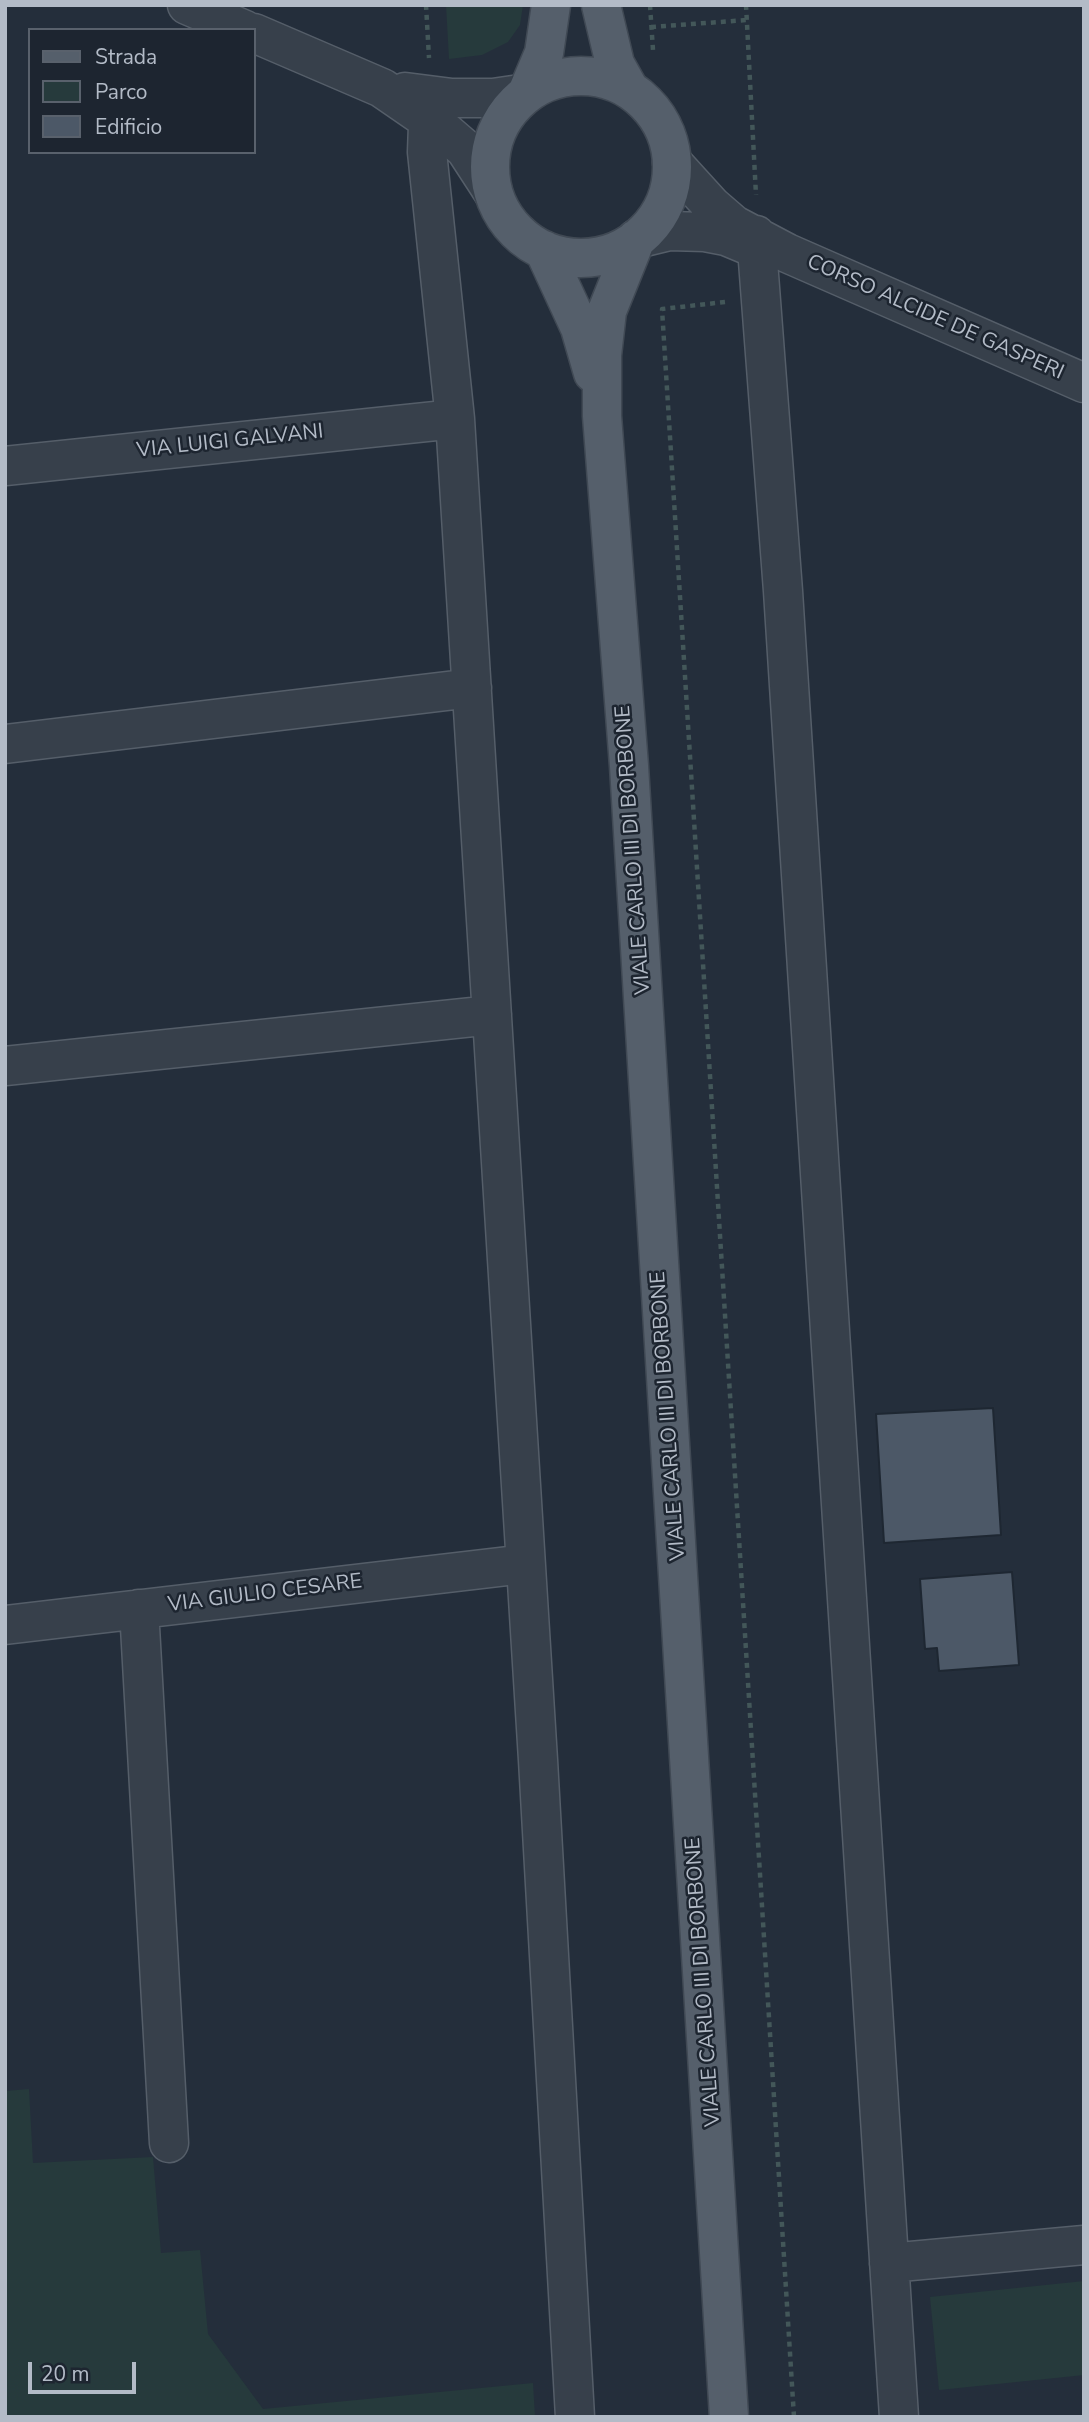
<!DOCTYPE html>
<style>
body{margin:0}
#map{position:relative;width:1089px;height:2422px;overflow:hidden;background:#242e3b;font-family:"Nunito Sans",sans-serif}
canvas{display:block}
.frame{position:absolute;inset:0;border:7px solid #b3bbc7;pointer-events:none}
.legend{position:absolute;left:28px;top:28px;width:228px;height:126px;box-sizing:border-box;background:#1d2530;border:2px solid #59616c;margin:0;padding:9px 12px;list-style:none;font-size:21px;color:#b3bbc7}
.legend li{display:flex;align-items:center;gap:14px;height:35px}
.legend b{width:35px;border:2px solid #59616c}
.scale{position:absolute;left:28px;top:2362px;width:108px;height:32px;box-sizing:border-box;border:4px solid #b3bbc7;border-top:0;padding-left:9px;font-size:21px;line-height:24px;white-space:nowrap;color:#b3bbc7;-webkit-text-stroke:5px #1d2530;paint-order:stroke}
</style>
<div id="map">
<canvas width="1089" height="2422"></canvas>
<div class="frame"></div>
<ul class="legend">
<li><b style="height:9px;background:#555f6b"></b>Strada</li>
<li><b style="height:19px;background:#263a3c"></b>Parco</li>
<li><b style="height:19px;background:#4c5867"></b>Edificio</li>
</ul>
<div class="scale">20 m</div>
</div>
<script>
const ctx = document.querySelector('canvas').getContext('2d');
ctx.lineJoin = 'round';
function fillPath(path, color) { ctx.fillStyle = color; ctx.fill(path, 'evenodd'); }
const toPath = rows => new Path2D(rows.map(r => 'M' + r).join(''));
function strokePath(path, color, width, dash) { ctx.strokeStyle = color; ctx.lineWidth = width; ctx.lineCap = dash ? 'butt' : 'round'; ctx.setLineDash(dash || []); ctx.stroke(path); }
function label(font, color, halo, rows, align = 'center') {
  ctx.font = font + ' "Nunito Sans",sans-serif'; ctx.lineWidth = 5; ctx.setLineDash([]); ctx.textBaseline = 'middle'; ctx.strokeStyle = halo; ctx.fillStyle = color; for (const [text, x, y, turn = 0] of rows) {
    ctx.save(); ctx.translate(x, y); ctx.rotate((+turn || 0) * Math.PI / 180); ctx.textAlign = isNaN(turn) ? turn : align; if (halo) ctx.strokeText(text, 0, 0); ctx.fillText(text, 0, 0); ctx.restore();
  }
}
fillPath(toPath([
 [446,5,523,5,520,25,508,42,482,55,449,59],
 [29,2089,33,2163,153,2157,161,2253,200,2250,208,2334,263,2409,533,2383,535,2417,5,2417,5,2091],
 [1084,2281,1084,2375,939,2390,930,2297]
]), '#263a3c');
const building = toPath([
 [993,1408,1001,1535,884,1543,876,1414,993,1408],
 [1012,1572,1019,1665,939,1671,937,1648,925,1649,920,1579,1012,1572]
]);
fillPath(building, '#4c5867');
strokePath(building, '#1e2732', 2);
const minor = toPath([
 [187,5,245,30],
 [254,33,382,88,443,130,465,149,493,192],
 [405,92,452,98,493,98,527,93],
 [429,97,427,152,455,419,538,1760,575,2417],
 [672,162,712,206,734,225,787,253,1084,383],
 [756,235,783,591,899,2417],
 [636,239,669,231,705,232,726,236,750,246],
 [5,466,455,419],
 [5,744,472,688],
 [5,1066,492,1015],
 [139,1609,169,2143],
 [5,1625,525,1564],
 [889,2263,1084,2245]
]);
const major = toPath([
 [601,5,615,64,629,89],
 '490 167a91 91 0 1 1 182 0a91 91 0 1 1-182 0Z',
 [527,93,544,53,551,5],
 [636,239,607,311,602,355,602,416,629,766,729,2417],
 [544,250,580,328,593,373]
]);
strokePath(minor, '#555e69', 41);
strokePath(major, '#404954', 41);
strokePath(toPath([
 [426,5,429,58],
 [650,5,653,50],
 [746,5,756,195],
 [651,27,747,20],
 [725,302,662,309,794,2417]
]), '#435759', 4.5, [5, 5]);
strokePath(minor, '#37404b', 38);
strokePath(major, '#555f6b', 38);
label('21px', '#b3bbc7', '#1d2530', [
 ["CORSO ALCIDE DE GASPERI",935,318,24],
 ["VIA LUIGI GALVANI",230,442,-6],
 ["VIALE CARLO III DI BORBONE",634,850,-94],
 ["VIALE CARLO III DI BORBONE",669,1416,-94],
 ["VIA GIULIO CESARE",265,1594,-7],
 ["VIALE CARLO III DI BORBONE",704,1982,-94]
]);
</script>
